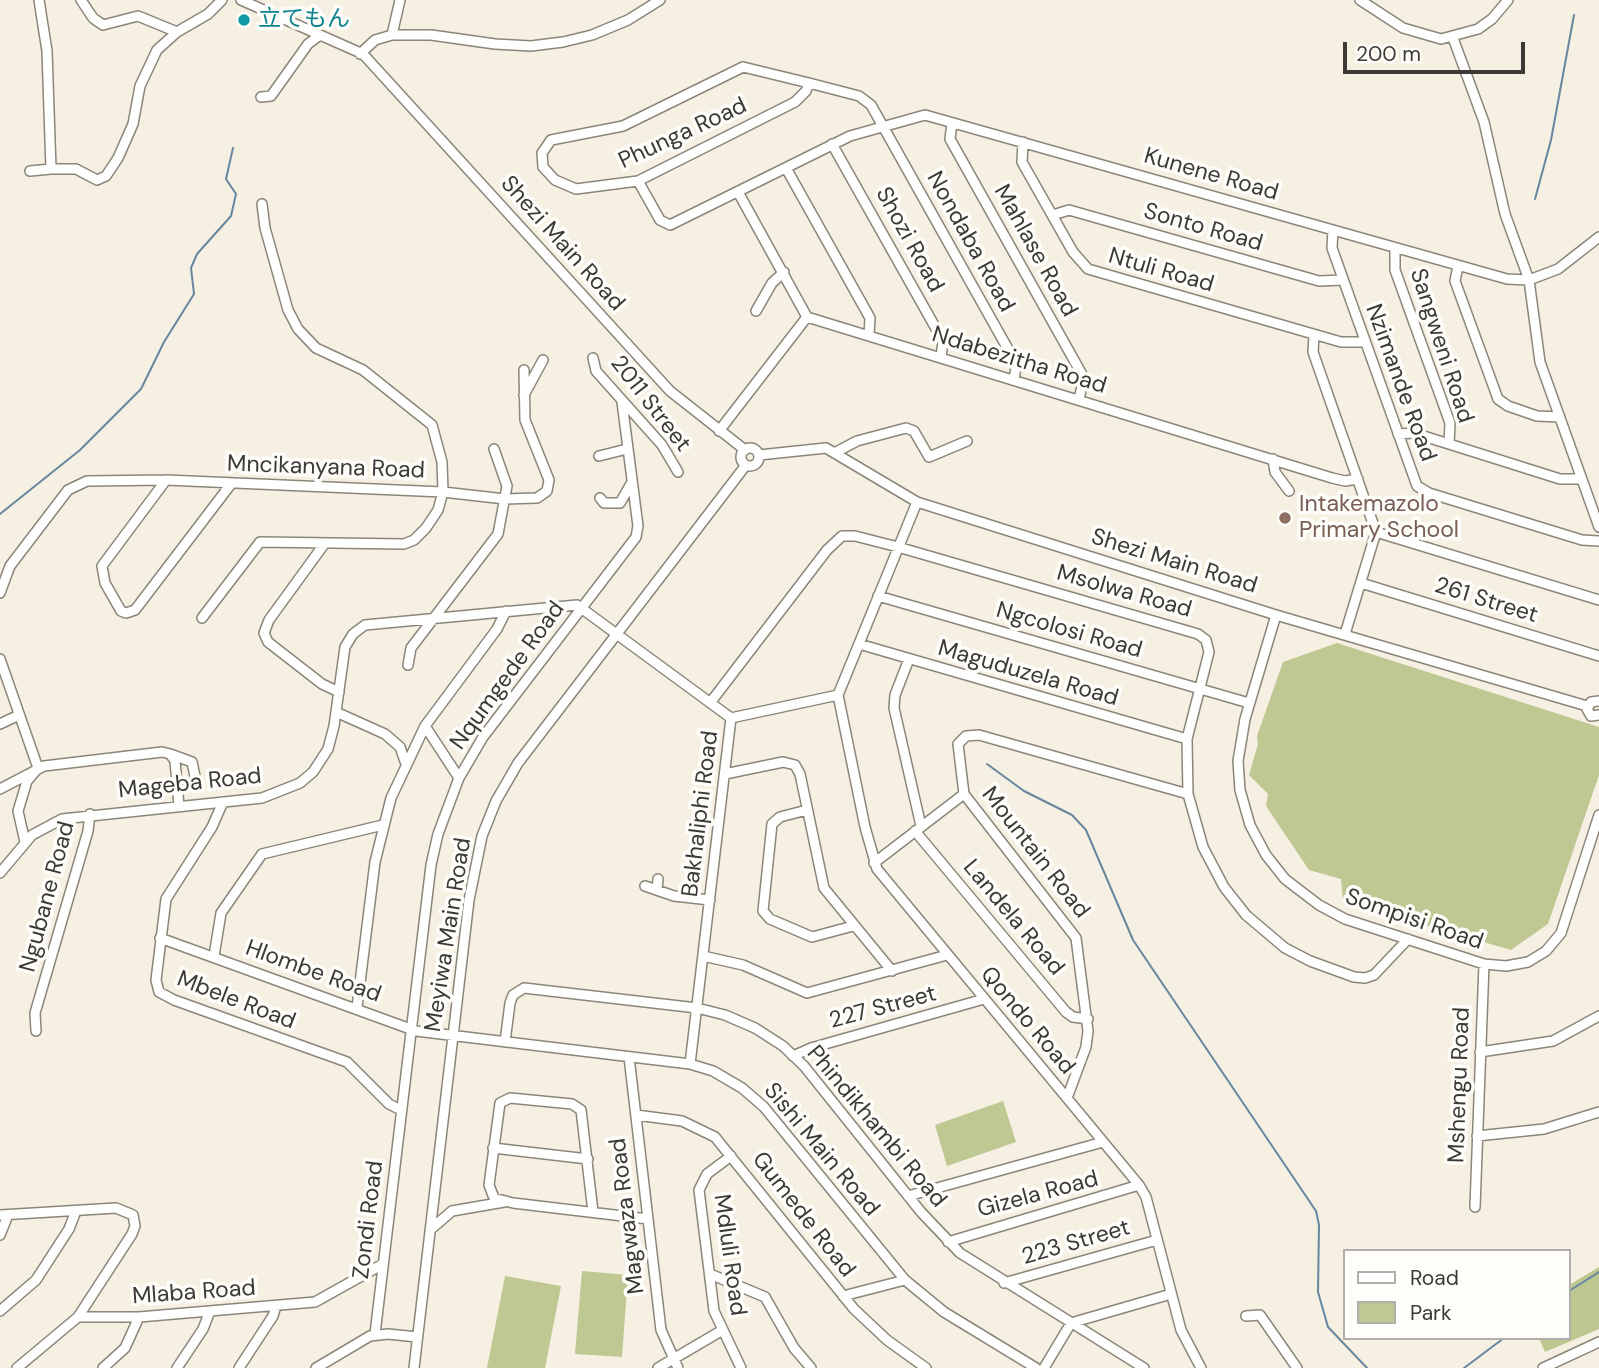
<!DOCTYPE html>
<meta charset="utf-8">
<style>
body{margin:0}
#map{position:relative;width:1599px;height:1368px;overflow:hidden;background:#f5f0e1;font-family:"DM Sans",sans-serif}
canvas{display:block}
.legend{position:absolute;left:1343px;top:1249px;width:228px;height:91px;box-sizing:border-box;background:#fefdfa;border:2px solid #b0afab;margin:0;padding:9px 12px;list-style:none;font-size:21px;color:#3c3a34}
.legend li{display:flex;align-items:center;gap:14px;height:35px}
.legend b{width:35px;border:2px solid #b0afab}
.scale{position:absolute;left:1343px;top:42px;width:182px;height:32px;box-sizing:border-box;border:4px solid #3c3a34;border-top:0;padding-left:9px;font-size:21px;line-height:24px;white-space:nowrap;color:#3c3a34;-webkit-text-stroke:5px #fefdfa;paint-order:stroke}
</style>
<div id="map">
<canvas width="1599" height="1368"></canvas>
<ul class="legend">
<li><b style="height:9px;background:#fff"></b>Road</li>
<li><b style="height:19px;background:#bfc793"></b>Park</li>
</ul>
<div class="scale">200 m</div>
</div>
<script>
const ctx = document.querySelector('canvas').getContext('2d');
ctx.lineJoin = 'round';
function fillPath(path, color) { ctx.fillStyle = color; ctx.fill(path, 'evenodd'); }
const toPath = rows => new Path2D(rows.map(r => 'M' + r).join(''));
function strokePath(path, color, width, dash) { ctx.strokeStyle = color; ctx.lineWidth = width; ctx.lineCap = dash ? 'butt' : 'round'; ctx.setLineDash(dash || []); ctx.stroke(path); }
function label(font, color, halo, rows, align = 'center') {
  ctx.font = font + ' "DM Sans","Noto Sans SC","Noto Sans JP",sans-serif'; ctx.lineWidth = 7; ctx.setLineDash([]); ctx.textBaseline = 'middle'; ctx.strokeStyle = halo; ctx.fillStyle = color; for (const [text, x, y, turn = 0] of rows) {
    ctx.save(); ctx.translate(x, y); ctx.rotate((+turn || 0) * Math.PI / 180); ctx.textAlign = isNaN(turn) ? turn : align; if (halo) ctx.strokeText(text, 0, 0); ctx.fillText(text, 0, 0); ctx.restore();
  }
}
fillPath(toPath([
 [1337,643,1599,727,1599,775,1548,924,1511,950,1343,901,1341,879,1309,870,1266,806,1268,794,1249,775,1258,744,1257,736,1283,662],
 [1003,1101,1016,1142,947,1166,935,1125],
 [582,1271,628,1275,622,1357,575,1354],
 [505,1276,561,1286,545,1368,487,1368]
]), '#bfc793');
fillPath(toPath([
 [1599,1267,1599,1329,1545,1352,1539,1338,1569,1338,1569,1285]
]), '#bec78f');
strokePath(toPath([
 [1535,199,1551,140,1574,15],
 [0,514,80,450,141,389,164,342,194,294,191,268,197,254,231,216,236,194,226,179,233,148],
 [987,764,1024,791,1072,815,1086,830,1133,940,1316,1211,1319,1225,1318,1292,1328,1327,1367,1368],
 [1569,1291,1599,1272],
 [1464,1368,1504,1338]
]), '#6786a0', 2);
const minor = toPath([
 [39,0,47,51,51,169,76,169,97,180,106,176,118,158,133,124,140,86,157,50,177,32,208,14,222,0],
 [81,0,93,18,103,25,138,16,177,32],
 [241,0,363,54,670,391,745,450],
 [1360,0,1403,28,1441,39,1478,29,1492,19,1508,0],
 [392,35,400,0],
 [1453,38,1484,122,1505,214,1529,280,1540,362,1599,527],
 [360,54,375,40,392,35,431,35,495,44,531,46,563,42,592,35,628,20,660,0],
 [743,67,809,83,806,91,795,102,638,181,576,189,555,180,543,167,542,153,551,140,623,126,743,67],
 [809,83,859,96,871,105,1013,358,1016,367,1014,380],
 [261,97,271,96,308,44,320,35],
 [952,123,950,139,1084,378,1079,399],
 [1023,142,1022,162,1073,252,1088,269,1341,342,1365,342],
 [832,144,943,341,941,357],
 [786,168,870,318,869,335],
 [30,171,51,169],
 [638,181,660,220,670,225,850,136,925,115,1507,279,1529,280,1558,269,1599,237],
 [738,192,807,317],
 [1053,215,1069,210,1319,281,1343,280],
 [1333,230,1332,248,1417,486,1429,493,1582,540,1599,541],
 [1395,248,1395,270,1450,423,1449,444,1560,479,1582,479],
 [1458,266,1455,281,1498,399,1508,406,1537,416,1560,417],
 [756,311,772,283,784,272],
 [1314,335,1313,352,1376,532,1345,634],
 [593,358,596,371,662,445,678,472],
 [524,395,543,360],
 [719,431,807,317,1332,478,1345,481,1358,479],
 [1398,434,1414,433,1449,444],
 '741 457a9 9 0 1 1 18 0a9 9 0 1 1-18 0Z',
 [836,452,857,441,906,428,914,431,929,457,967,441],
 [759,455,826,448,917,502,1276,615,1587,706],
 [599,456,627,449],
 [1273,459,1275,472,1289,491],
 [166,480,102,566,105,583,121,611,126,613,135,610,231,484],
 [600,498,604,503,620,503,632,482],
 [1376,532,1599,600],
 [325,543,269,620,264,633,268,642,322,684,339,692],
 [1361,583,1599,656],
 [0,593,10,566,68,490,87,481,166,480,443,492,505,499,537,498,547,491,549,480,525,420,524,370],
 [878,596,1249,703],
 [1276,615,1245,719,1238,761,1240,790,1250,825,1266,855,1285,879,1319,905,1345,919,1484,964,1506,966,1528,962,1546,951,1561,933,1599,815],
 [202,618,260,542,404,544,414,540,426,528,438,510,443,492,442,462,432,425,363,370,316,348,298,329,288,310,265,228,262,204],
 [859,644,1187,739],
 [0,659,38,768,27,781,18,811,25,842],
 [909,659,895,695,894,708,921,826],
 [408,665,411,648,498,534,507,486,494,449],
 [838,695,865,827,877,869,1139,1185,1146,1197,1181,1330,1201,1368],
 [1599,701,1591,702,1587,709,1591,716,1599,715],
 [710,703,827,550,842,536,855,536,898,547,1198,634,1206,640,1209,652,1187,739,1188,794,1203,847,1224,887,1246,915,1285,948,1310,961,1354,977,1365,978,1374,975,1408,939],
 [336,712,385,734,400,747,406,764],
 [0,724,19,715],
 [425,726,459,778],
 [170,754,192,762,196,781],
 [725,774,783,762,795,765,800,774,824,888,892,971],
 [0,789,44,766,162,752,170,754,175,761,179,806],
 [223,802,212,827,166,899,156,980,159,992,174,1000,347,1062,389,1104,401,1110],
 [807,810,780,817,772,824,763,911,770,919,812,937,853,926],
 [915,831,1066,1012,1073,1017,1088,1019],
 [874,863,964,794],
 [0,873,32,835,62,819,262,798,300,783,313,772,328,749,334,726,345,647,353,634,365,625,577,605,731,718],
 [645,886,674,896,710,900],
 [657,890,658,879],
 [160,938,416,1031,690,1064,713,1071,742,1088,764,1107,905,1280,944,1312,1036,1368],
 [214,956,221,913,262,854,383,825],
 [703,956,743,965,807,993,947,955],
 [357,1007,375,862,391,798,425,726,497,629,506,611],
 [36,1031,35,1013,88,831,90,814],
 [505,1042,510,1003,513,995,524,988,697,1008,725,1015,755,1028,783,1046,804,1066,921,1212,960,1253,1144,1368],
 [1480,1052,1553,1041,1599,1016],
 [793,1056,811,1048,984,999],
 [629,1057,661,1330,678,1368],
 [690,1064,731,718,838,695,917,502],
 [1067,1098,1086,1047,1088,1031,1076,938,964,794,958,744,966,736,979,735,1188,794],
 [636,1115,682,1121,715,1137,854,1309,887,1340,926,1368],
 [1477,1136,1544,1129,1599,1112],
 [493,1148,588,1159],
 [731,1156,707,1174,699,1190,714,1311,741,1368],
 [908,1196,1103,1142],
 [1475,1207,1484,964],
 [593,1212,581,1110,572,1104,510,1098,500,1103,489,1185,494,1198,513,1203,648,1219],
 [0,1215,116,1208,133,1215,135,1226,132,1234,78,1317],
 [430,1230,452,1211,504,1202],
 [0,1235,8,1215],
 [948,1242,1139,1185],
 [710,1274,765,1297,794,1348,811,1368],
 [1004,1283,1157,1240],
 [843,1296,905,1280],
 [0,1311,36,1280,69,1229,76,1211],
 [1246,1316,1260,1315,1297,1368],
 [375,1334,431,865,438,834,459,778,483,737,636,537,638,526,622,402],
 [17,1368,78,1317,139,1317,315,1302,383,1264],
 [103,1368,125,1348,139,1317],
 [177,1368,203,1329,210,1311],
 [239,1368,273,1316,276,1306],
 [316,1368,370,1336,388,1334,417,1337],
 [414,1368,469,900,482,836,496,801,518,763,746,465],
 [658,1368,721,1331],
 [1044,1368,1071,1323,1171,1294],
 [1543,1368,1599,1342]
]);
strokePath(minor, '#8b8679', 12);
strokePath(minor, '#fff', 9);
for (const [x, y, r, color] of [
 [244,20,7,"#0f9aa8"],
 [1285,518,7,"#8d6e63"]
]) { const dot = new Path2D(); dot.arc(x, y, r, 0, 2 * Math.PI); ctx.fillStyle = color; ctx.fill(dot); strokePath(dot, '#fefdfa', 2.5); }
label('23px', '#0d838f', '#fefdfa', [
 ["立てもん",258,20]
], 'left');
label('23px', '#3c3a34', '#fefdfa', [
 ["Phunga Road",683,134,-25],
 ["Kunene Road",1211,175,16],
 ["Sonto Road",1203,228,16],
 ["Shozi Road",909,240,61],
 ["Nondaba Road",970,242,61],
 ["Shezi Main Road",562,244,48],
 ["Mahlase Road",1035,251,61],
 ["Ntuli Road",1161,271,16],
 ["Sangweni Road",1441,346,72],
 ["Ndabezitha Road",1019,361,17],
 ["Nzimande Road",1400,383,70],
 ["2011 Street",650,404,52],
 ["Mncikanyana Road",326,468,2],
 ["Shezi Main Road",1174,562,17],
 ["Msolwa Road",1124,592,16],
 ["261 Street",1486,601,17],
 ["Ngcolosi Road",1069,631,16],
 ["Maguduzela Road",1028,674,16],
 ["Nqumgede Road",508,676,-54],
 ["Mageba Road",190,784,-6],
 ["Bakhaliphi Road",701,814,-83],
 ["Mountain Road",1035,853,52],
 ["Ngubane Road",48,897,-75],
 ["Landela Road",1013,918,50],
 ["Sompisi Road",1414,920,19],
 ["Meyiwa Main Road",449,935,-81],
 ["Hlombe Road",313,972,20],
 ["Mbele Road",236,1001,21],
 ["227 Street",883,1008,-15],
 ["Qondo Road",1027,1021,50],
 ["Mshengu Road",1460,1085,-88],
 ["Phindikhambi Road",876,1127,50],
 ["Sishi Main Road",821,1150,50],
 ["Gizela Road",1038,1195,-15],
 ["Gumede Road",803,1215,52],
 ["Magwaza Road",628,1216,-97],
 ["Zondi Road",369,1220,-83],
 ["223 Street",1076,1243,-16],
 ["Mdluli Road",729,1255,82],
 ["Mlaba Road",194,1293,-4]
]);
label('23px', '#785e54', '#fefdfa', [
 ["Intakemazolo",1299,505],
 ["Primary School",1299,531]
], 'left');
</script>
